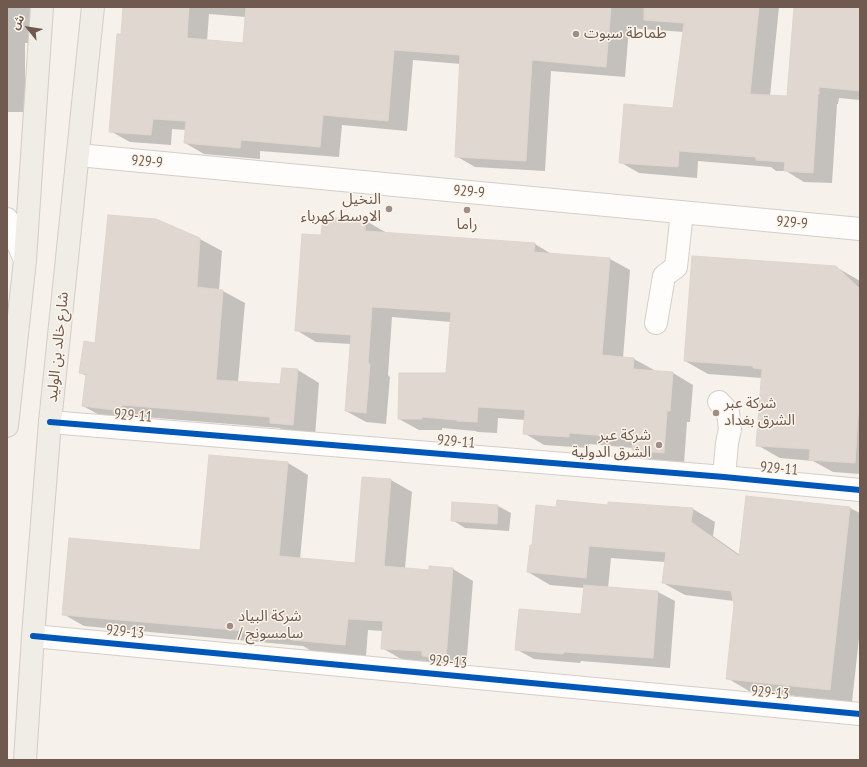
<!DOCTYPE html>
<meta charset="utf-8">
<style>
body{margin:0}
#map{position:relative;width:867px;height:767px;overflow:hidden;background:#f6f1ea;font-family:"PT Sans Narrow","Noto Sans Arabic",sans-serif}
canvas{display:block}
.frame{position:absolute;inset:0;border:8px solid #70594e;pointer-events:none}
.north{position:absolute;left:8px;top:8px;width:40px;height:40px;-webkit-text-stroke:3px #fdf6ec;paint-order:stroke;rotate:300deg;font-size:11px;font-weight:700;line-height:16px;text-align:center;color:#70594e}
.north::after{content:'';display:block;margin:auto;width:14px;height:18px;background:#70594e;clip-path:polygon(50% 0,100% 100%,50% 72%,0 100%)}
</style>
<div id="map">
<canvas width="867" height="767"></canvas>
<div class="frame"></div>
<div class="north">ش</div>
</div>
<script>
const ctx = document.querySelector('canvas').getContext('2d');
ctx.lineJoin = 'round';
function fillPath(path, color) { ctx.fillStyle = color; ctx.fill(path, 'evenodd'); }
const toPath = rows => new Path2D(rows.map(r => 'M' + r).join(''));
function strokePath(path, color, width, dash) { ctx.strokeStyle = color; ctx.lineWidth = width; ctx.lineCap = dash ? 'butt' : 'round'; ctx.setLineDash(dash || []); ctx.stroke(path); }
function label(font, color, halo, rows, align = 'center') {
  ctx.font = font + ' "PT Sans Narrow","Noto Sans Arabic",sans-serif'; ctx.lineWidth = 3; ctx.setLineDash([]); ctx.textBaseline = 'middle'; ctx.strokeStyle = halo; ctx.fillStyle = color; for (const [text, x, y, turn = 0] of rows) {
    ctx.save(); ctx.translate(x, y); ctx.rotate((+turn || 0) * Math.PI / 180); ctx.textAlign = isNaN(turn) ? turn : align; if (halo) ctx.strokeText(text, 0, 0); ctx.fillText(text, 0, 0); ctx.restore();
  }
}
fillPath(toPath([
 [7,7,33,7,32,43,25,43,25,96,28,112,7,112],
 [124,7,779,7,770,96,788,97,795,7,860,7,860,100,839,98,838,104,837,104,832,183,804,182,786,171,776,171,771,167,698,161,697,178,639,173,620,162,674,109,684,32,629,28,625,77,551,71,545,171,475,167,456,156,461,64,413,60,407,131,342,125,339,157,260,151,260,159,204,154,185,143,186,130,172,129,171,145,130,142,110,131,122,35],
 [209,14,246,17,244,44,207,41],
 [323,218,366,221,387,233,535,244,553,255,610,259,630,270,623,358,634,359,654,370,654,372,673,373,693,385,690,422,687,422,684,464,653,461,633,450,633,448,589,444,589,448,544,445,524,433,525,420,498,418,497,433,478,432,475,431,442,428,442,430,419,430,399,419,447,374,451,322,392,317,388,375,390,377,386,424,366,422,346,411,351,344,316,342,296,330,322,236],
 [155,220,200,239,222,251,219,290,223,291,245,303,238,382,280,385,298,370,319,383,315,437,293,435,279,428,144,417,143,423,105,418,83,406,87,376,80,373,96,344],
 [836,267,860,281,860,474,833,472,813,461,780,458,757,445,762,378,708,374,685,361],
 [288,463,308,475,300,559,356,564,363,478,391,480,412,492,405,568,430,571,453,569,473,581,466,669,443,668,434,662,403,660,382,648,383,631,368,630,366,656,313,652,303,646,84,626,63,614,201,551],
 [747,497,850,508,860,513,860,629,852,702,749,691,727,678,735,605,734,601,685,595,663,583,665,562,611,558,608,588,658,592,675,601,670,668,581,661,580,663,534,659,516,649,582,615,584,588,550,585,528,572,532,546,557,508,609,507,693,509,715,522,713,536,740,555],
 [498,506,511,513,509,531,465,528,452,520]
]), '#0003');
const building = toPath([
 [123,7,189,7,187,38,243,43,246,7,611,7,606,67,532,60,526,161,455,157,460,55,394,50,388,121,323,115,320,147,241,140,240,148,184,143,186,121,153,119,151,135,109,132,117,34,121,34,123,7],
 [644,7,759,7,750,94,787,96,794,7,860,7,860,91,819,87,819,94,818,94,813,173,784,171,785,162,756,160,756,157,679,151,678,167,619,163,624,104,673,108,684,23,644,20,644,7],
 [108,215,156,219,200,238,197,287,223,290,216,380,280,384,282,368,298,369,293,425,270,423,270,417,122,405,121,411,82,406,86,374,79,373,84,341,95,343,108,215],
 [323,217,366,220,365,231,535,243,534,252,610,258,602,355,634,358,633,369,673,372,670,411,667,411,664,453,632,450,633,438,569,433,569,437,523,434,525,410,478,407,477,422,457,421,457,420,422,417,422,419,398,419,399,373,446,373,451,312,372,307,368,364,370,364,366,413,345,411,351,335,295,331,302,234,321,235,323,217],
 [692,256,836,266,860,289,860,389,855,463,809,460,810,449,756,446,762,369,753,368,753,366,684,361,692,256],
 [209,455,288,462,279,556,355,563,362,477,391,479,384,566,429,570,429,566,453,568,446,658,422,656,422,651,381,649,383,621,348,619,345,645,292,640,292,635,62,615,69,538,200,550,209,455],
 [746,496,850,507,830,690,726,679,734,605,731,591,662,583,666,552,589,546,586,578,527,572,530,545,532,545,536,505,556,507,557,500,608,505,608,502,693,508,691,522,739,556,746,496],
 [452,502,498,505,497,524,451,521,452,502],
 [584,585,658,591,653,658,564,652,563,654,515,650,519,609,581,614,584,585]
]);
fillPath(building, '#dfd7d0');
strokePath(building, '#ded4cd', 1);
const minor = toPath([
 [78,155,860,229],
 [7,219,25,260],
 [656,323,664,276,676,267,682,212],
 [719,402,728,412,730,429,727,443,724,477],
 [50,422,724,477,860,490],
 [33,636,860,714]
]);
const major = toPath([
 [7,426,25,260,42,7],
 [25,760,33,636,50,422,93,7]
]);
strokePath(minor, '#d5cec9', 24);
strokePath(major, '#d4ccc7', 24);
strokePath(minor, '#fefdfc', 22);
strokePath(major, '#f0ece6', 22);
strokePath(toPath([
 [50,422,724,477,860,490],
 [33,636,860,714]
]), '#0057b8', 6);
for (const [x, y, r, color] of [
 [576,34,4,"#9f8e85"],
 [389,209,4,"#9f8e85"],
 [467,210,4,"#9f8e85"],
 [716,413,4,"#9f8e85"],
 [659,445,4,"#9f8e85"],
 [230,626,4,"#9f8e85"]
]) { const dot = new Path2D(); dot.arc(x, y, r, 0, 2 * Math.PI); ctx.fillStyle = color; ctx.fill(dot); strokePath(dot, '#fdf6ec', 1.5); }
label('15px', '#70594e', '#fdf6ec', [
 ["طماطة سبوت",584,34],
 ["النخيل",381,200,"right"],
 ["الاوسط كهرباء",381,217,"right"],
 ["راما",467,225,"center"],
 ["شركة عبر",724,404],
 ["الشرق بغداد",724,421],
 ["شركة عبر",651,436,"right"],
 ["الشرق الدولية",651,453,"right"],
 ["شركة البياد",238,617],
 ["/ سامسونج",238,634]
], 'left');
label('15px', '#70594e', '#fdf6ec', [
 ["929-9",147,162,5],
 ["929-9",469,192,5],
 ["929-9",792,223,5],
 ["شارع خالد بن الوليد",58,347,-84],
 ["929-11",133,416,5],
 ["929-11",456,442,5],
 ["929-11",779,469,5],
 ["929-13",125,632,5],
 ["929-13",448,662,5],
 ["929-13",770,693,5]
]);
</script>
